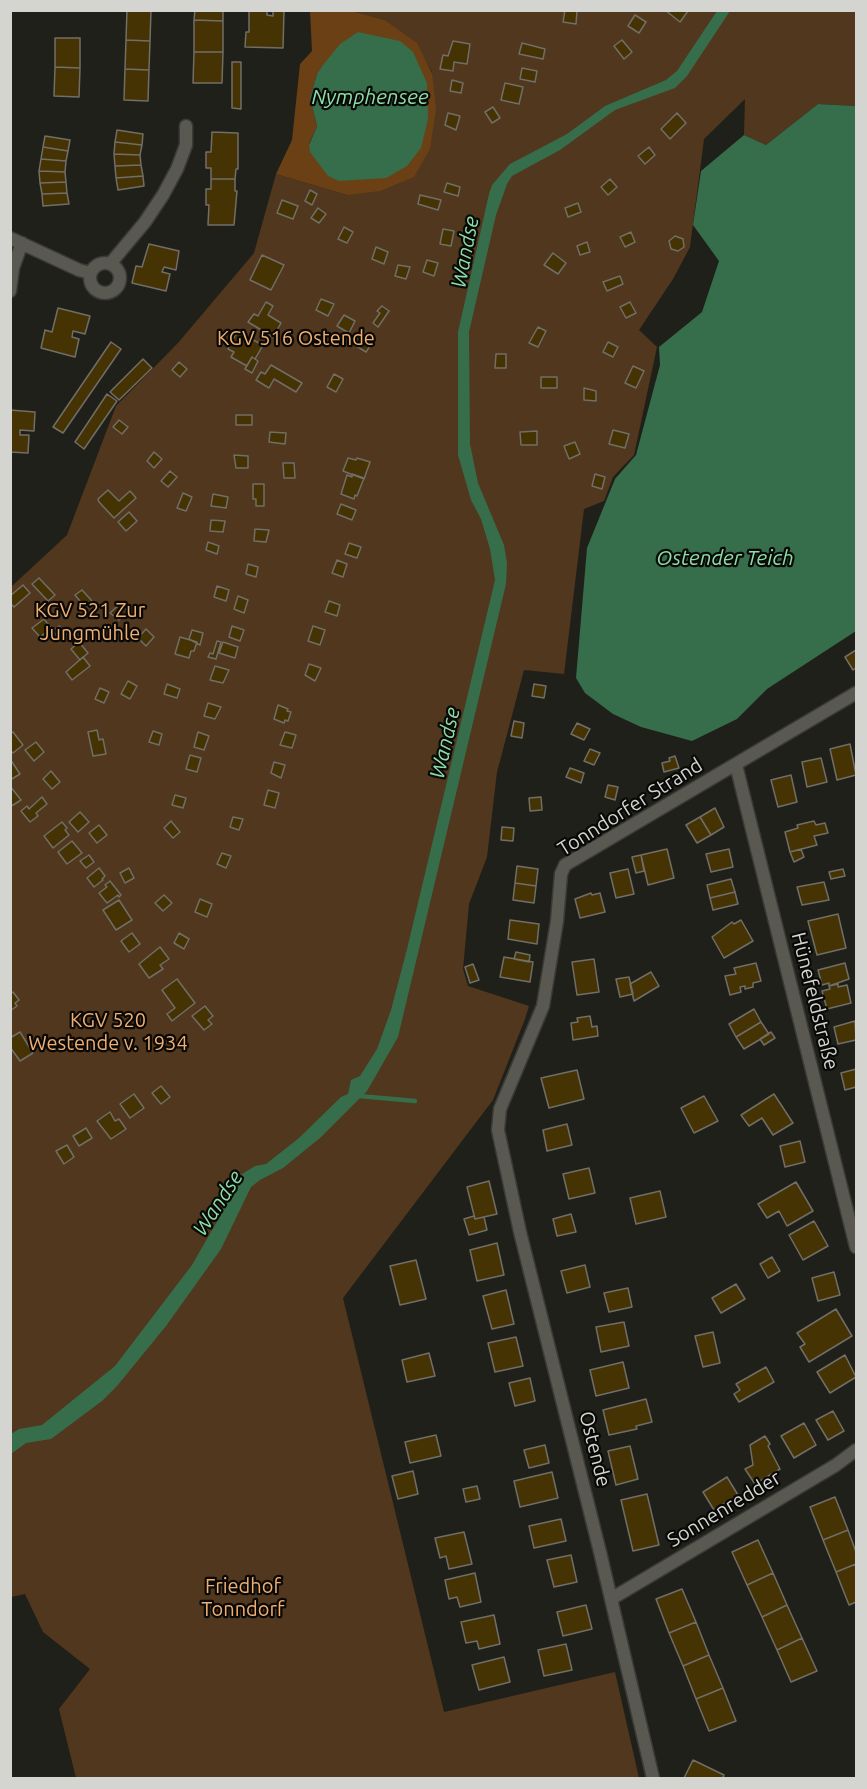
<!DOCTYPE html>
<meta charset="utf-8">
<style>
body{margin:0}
#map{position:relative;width:867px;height:1789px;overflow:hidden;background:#20201a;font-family:Ubuntu,sans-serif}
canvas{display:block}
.frame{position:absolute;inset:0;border:12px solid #d4d4d0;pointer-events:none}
</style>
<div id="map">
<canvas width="867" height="1789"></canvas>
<div class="frame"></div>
</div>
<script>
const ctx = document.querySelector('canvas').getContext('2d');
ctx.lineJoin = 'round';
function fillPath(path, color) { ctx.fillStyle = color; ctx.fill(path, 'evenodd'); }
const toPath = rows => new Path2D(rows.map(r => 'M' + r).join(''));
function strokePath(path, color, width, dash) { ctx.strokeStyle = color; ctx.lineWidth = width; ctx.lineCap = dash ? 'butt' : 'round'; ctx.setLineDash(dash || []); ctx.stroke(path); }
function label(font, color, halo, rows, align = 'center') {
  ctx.font = font + ' Ubuntu,sans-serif'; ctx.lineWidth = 4.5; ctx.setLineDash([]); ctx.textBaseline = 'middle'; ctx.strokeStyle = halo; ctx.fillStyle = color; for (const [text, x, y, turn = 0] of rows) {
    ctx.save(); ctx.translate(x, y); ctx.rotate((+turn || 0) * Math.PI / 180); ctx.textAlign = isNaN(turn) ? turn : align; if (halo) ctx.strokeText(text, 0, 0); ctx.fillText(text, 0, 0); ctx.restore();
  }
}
fillPath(toPath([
 [352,11,856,11,856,106,818,104,766,145,744,135,745,99,704,139,690,247,673,279,639,330,657,347,634,455,613,477,604,501,584,509,564,674,524,670,497,772,487,857,469,904,463,969,468,986,529,1006,525,1019,493,1100,343,1298,444,1712,615,1672,639,1778,76,1778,59,1709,90,1669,43,1632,25,1594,11,1597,11,587,67,535,116,406,178,343,254,253,276,174,347,195,432,72,416,43,385,20]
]), '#51371e');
fillPath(toPath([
 [310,11,352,11,385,20,417,43,432,73,436,109,430,149,414,177,380,191,347,195,276,174,292,140,300,64,312,51],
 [317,74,339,181,309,144,317,126,310,98]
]), '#6a4014');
fillPath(toPath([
 [717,11,730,11,687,76,675,88,615,110,560,150,512,176,507,184,496,215,469,332,470,444,478,483,504,545,507,563,506,584,398,1037,367,1091,320,1138,283,1168,260,1180,251,1187,221,1249,166,1326,117,1386,102,1401,51,1439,26,1443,11,1454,11,1434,19,1429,42,1425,115,1366,192,1265,219,1218,234,1183,242,1174,255,1166,266,1164,299,1138,341,1097,348,1094,351,1080,360,1076,377,1049,391,1010,407,949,495,580,490,549,481,519,471,500,458,455,458,332,489,194,492,185,510,164,567,134,605,106,666,80,677,71],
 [358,32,400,41,413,52,427,83,428,119,421,148,407,166,386,178,339,181,328,176,310,152,309,145,317,126,310,98,317,74,323,65,340,44],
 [818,104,856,106,856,631,767,689,737,719,692,741,641,727,613,714,585,693,576,678,587,548,615,479,636,455,660,365,659,347,702,312,719,261,693,225,701,171,744,135,766,145]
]), '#366d4a');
strokePath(toPath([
 [359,1096,415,1101]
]), '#366d4a', 4.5);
const building = toPath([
 [127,10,151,10,150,41,126,40,127,10],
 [195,10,223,10,223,21,194,20,195,10],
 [249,10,267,10,267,15,273,16,273,10,284,10,283,48,245,47,246,32,249,32,249,10],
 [565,10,577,10,576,24,563,22,565,10],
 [665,10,688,10,688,11,680,22,665,10],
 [635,15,646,22,639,33,628,26,635,15],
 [194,20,223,21,223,52,194,52,194,20],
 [55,38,80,38,80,68,55,67,55,38],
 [126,40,150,41,149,70,125,69,126,40],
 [622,40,632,52,624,59,614,46,622,40],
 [453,41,470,44,467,64,454,62,453,71,440,69,443,55,448,56,453,41],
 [522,43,545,49,543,59,519,54,522,43],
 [194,52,223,52,222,83,193,83,194,52],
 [232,62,241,62,241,109,232,108,232,62],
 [55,67,80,68,79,97,54,96,55,67],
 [522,68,537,71,535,82,520,79,522,68],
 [125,69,149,70,148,101,124,100,125,69],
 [452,80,463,83,461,93,450,91,452,80],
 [505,83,523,87,519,104,501,100,505,83],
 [493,107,500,118,492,123,485,112,493,107],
 [448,113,460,116,456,130,445,125,448,113],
 [677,113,686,123,670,139,661,129,677,113],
 [117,130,143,134,142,145,115,142,117,130],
 [212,132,238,133,238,169,236,169,235,179,211,179,211,168,206,168,206,152,211,152,212,132],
 [45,136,70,140,68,151,43,147,45,136],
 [115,142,142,145,140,155,114,154,115,142],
 [43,147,68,151,66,161,41,159,43,147],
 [649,147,655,155,645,164,638,156,649,147],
 [114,154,140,155,141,165,115,166,114,154],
 [41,159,66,161,65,172,39,171,41,159],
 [141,165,143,176,116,178,115,166,141,165],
 [39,171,65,172,66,182,40,183,39,171],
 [143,176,144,186,118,190,116,178,143,176],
 [211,179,235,179,235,191,237,191,234,225,208,225,209,205,206,205,206,189,211,189,211,179],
 [610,179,617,187,608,195,601,187,610,179],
 [66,182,67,193,42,194,40,183,66,182],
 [447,183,460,187,458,196,444,192,447,183],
 [310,190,317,194,312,205,305,201,310,190],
 [67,193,69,204,43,206,42,194,67,193],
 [420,195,441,200,438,210,418,204,420,195],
 [282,200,298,206,293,219,277,213,282,200],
 [578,203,581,212,568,217,565,208,578,203],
 [318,208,326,214,319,223,311,218,318,208],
 [344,227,353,232,347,243,338,239,344,227],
 [443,229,454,231,451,246,440,244,443,229],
 [631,232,635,242,625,247,620,237,631,232],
 [675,236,683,239,684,247,678,251,671,249,669,241,675,236],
 [587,242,590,252,580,255,577,246,587,242],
 [149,244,179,251,176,270,164,267,162,272,170,274,166,291,132,283,136,266,142,267,149,244],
 [376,247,388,252,384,264,372,259,376,247],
 [553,253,566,263,558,274,544,265,553,253],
 [262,255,284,265,271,290,250,280,262,255],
 [427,260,438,263,434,276,423,272,427,260],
 [398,265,410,267,406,279,395,276,398,265],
 [620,276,623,284,607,291,603,282,620,276],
 [321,299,334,304,328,316,316,310,321,299],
 [266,302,273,306,268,315,281,323,273,337,248,322,254,314,258,316,266,302],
 [630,302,636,313,626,318,620,307,630,302],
 [382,306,389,311,378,327,373,323,380,313,377,311,382,306],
 [58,308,90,316,85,334,73,331,72,337,79,339,75,357,41,348,45,330,52,332,58,308],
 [344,315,355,321,349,333,337,326,344,315],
 [538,327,546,331,538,347,529,343,538,327],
 [237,332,263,345,255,359,252,357,247,366,231,357,234,352,228,349,237,332],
 [361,332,374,340,366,352,353,344,361,332],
 [111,342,121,349,63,433,53,427,111,342],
 [608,342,618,347,613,357,603,352,608,342],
 [496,354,506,354,506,368,495,368,496,354],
 [252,357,258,361,252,373,245,369,252,357],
 [143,359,152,368,119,400,110,392,143,359],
 [179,362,187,369,180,377,172,370,179,362],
 [271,365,302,383,296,392,274,379,269,388,256,380,261,372,265,374,271,365],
 [633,366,644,371,636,388,625,383,633,366],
 [334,374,343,379,336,392,327,387,334,374],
 [541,377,557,377,557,388,541,388,541,377],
 [584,388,596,391,596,401,584,400,584,388],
 [107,394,117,401,84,449,75,442,107,394],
 [10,410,35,412,34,431,20,430,20,435,29,435,28,453,10,452,10,410],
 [236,415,252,415,252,425,236,425,236,415],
 [119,420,128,427,122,434,113,427,119,420],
 [613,430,629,434,625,448,609,444,613,430],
 [537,431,537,445,521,445,520,432,537,431],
 [270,432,286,433,285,444,269,442,270,432],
 [575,442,580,454,569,459,564,446,575,442],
 [154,452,162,459,154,468,147,461,154,452],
 [234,455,248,456,248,468,236,468,234,455],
 [348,458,356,460,357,458,370,462,364,479,343,471,348,458],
 [283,463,294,463,295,478,284,478,283,463],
 [170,471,177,477,168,487,161,481,170,471],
 [352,474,364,478,357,496,355,495,354,499,341,494,347,475,352,477,352,474],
 [595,474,605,477,602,489,592,486,595,474],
 [253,484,264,484,264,506,256,506,256,499,253,499,253,484],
 [108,490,119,501,130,491,136,498,114,518,99,502,98,499,108,490],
 [183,493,192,497,186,511,177,508,183,493],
 [213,494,228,497,226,508,211,506,213,494],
 [341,504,356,510,352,520,337,514,341,504],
 [129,512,137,521,126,531,118,522,129,512],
 [211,520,225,521,223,532,210,531,211,520],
 [255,529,269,530,266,542,254,541,255,529],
 [208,542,219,546,217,554,206,550,208,542],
 [349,543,361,547,357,558,345,554,349,543],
 [337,560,347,564,343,577,332,573,337,560],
 [248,564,258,567,256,577,246,574,248,564],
 [39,578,55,595,48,601,32,584,39,578],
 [23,585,30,593,14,607,10,603,10,596,23,585],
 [217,586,229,590,226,601,214,597,217,586],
 [82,590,92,601,85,607,75,595,82,590],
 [238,596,248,600,244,613,234,609,238,596],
 [329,601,340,605,337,616,325,612,329,601],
 [121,603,128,612,119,620,110,613,121,603],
 [44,619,51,628,40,637,32,628,44,619],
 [59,626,66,634,60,640,53,631,59,626],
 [232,626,244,630,240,641,229,637,232,626],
 [313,626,325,630,320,645,308,641,313,626],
 [146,629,154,637,146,646,138,638,146,629],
 [192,630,203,633,200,645,189,639,192,630],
 [180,637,197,642,194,651,191,651,189,658,175,654,180,637],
 [217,641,221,642,216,659,208,657,210,653,213,654,217,641],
 [79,642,88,653,80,660,71,649,79,642],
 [223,642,238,647,235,658,219,653,223,642],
 [856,650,856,668,853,670,845,657,856,650],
 [83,657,90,666,72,680,66,672,83,657],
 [309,664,321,668,315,681,305,675,309,664],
 [215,666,229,670,223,683,210,680,215,666],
 [128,681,137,686,130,699,121,694,128,681],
 [167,684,180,689,177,698,164,694,167,684],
 [534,684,546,686,544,698,532,696,534,684],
 [100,688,109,692,104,703,95,699,100,688],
 [208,703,221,707,215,719,204,716,208,703],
 [278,705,288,709,287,711,291,712,288,721,285,720,284,723,274,719,278,705],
 [514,721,524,723,522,738,511,736,514,721],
 [577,723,590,729,584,740,571,734,577,723],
 [97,730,99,740,103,739,106,754,93,756,88,732,97,730],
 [153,731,162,734,159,745,149,742,153,731],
 [13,732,23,745,13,753,10,750,10,734,13,732],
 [198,732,209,736,204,750,194,747,198,732],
 [285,732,296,735,292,748,280,745,285,732],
 [36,742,44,752,34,761,25,750,36,742],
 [850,744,856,775,837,780,830,749,850,744],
 [590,749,600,753,594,765,584,761,590,749],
 [190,755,201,758,197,772,186,769,190,755],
 [675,756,679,768,664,772,662,763,670,761,669,758,675,756],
 [821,758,827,782,807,787,802,762,821,758],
 [10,759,20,774,10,780,10,759],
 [274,762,285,765,281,778,271,773,274,762],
 [570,768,584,773,581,783,566,777,570,768],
 [51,771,60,782,52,789,43,779,51,771],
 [791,775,797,802,778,807,771,780,791,775],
 [608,785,618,787,615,800,605,797,608,785],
 [10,786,21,800,10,807,10,786],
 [268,790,279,793,275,808,264,805,268,790],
 [175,795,186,798,183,808,172,805,175,795],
 [42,797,47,804,36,813,38,816,30,822,21,811,27,806,29,809,42,797],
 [541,797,542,810,530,811,529,798,541,797],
 [715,808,724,827,711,835,700,817,715,808],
 [80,812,89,822,78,832,69,822,80,812],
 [233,817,243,819,239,830,230,827,233,817],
 [700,817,711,835,697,843,686,825,700,817],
 [171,821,180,832,173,838,164,828,171,821],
 [814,821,816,825,825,823,828,833,814,836,817,845,790,852,785,832,798,828,797,825,814,821],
 [62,822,67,828,65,830,69,835,53,848,44,836,62,822],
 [99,825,107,835,97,843,89,833,99,825],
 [502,827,514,828,513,841,501,840,502,827],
 [72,841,82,853,67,864,58,852,72,841],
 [667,849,674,878,648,885,641,855,667,849],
 [729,849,733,867,711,872,706,854,729,849],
 [801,849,804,857,794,862,790,852,801,849],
 [222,853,231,856,226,868,217,864,222,853],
 [89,855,94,862,86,868,80,861,89,855],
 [641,855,644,871,636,873,632,857,641,855],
 [517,866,538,869,536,886,515,883,517,866],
 [99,868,105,876,102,879,103,880,94,887,87,878,99,868],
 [129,868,134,878,125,883,120,873,129,868],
 [628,869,634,894,616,898,610,873,628,869],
 [843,869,845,876,831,879,829,872,843,869],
 [731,879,735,892,710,898,707,885,731,879],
 [110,881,121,895,119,897,118,895,107,903,99,893,107,887,105,885,110,881],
 [824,882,829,900,802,905,797,887,824,882],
 [515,883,536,886,534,903,513,900,515,883],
 [735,892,738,904,713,910,710,898,735,892],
 [591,893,592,895,600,893,605,912,580,918,575,899,591,893],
 [164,895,172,903,163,911,155,903,164,895],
 [200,899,212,904,207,917,195,912,200,899],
 [119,900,132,920,116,930,103,910,119,900],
 [838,914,846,948,817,955,808,921,838,914],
 [510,920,539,924,537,944,508,939,510,920],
 [741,920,753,941,724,958,712,937,732,922,734,924,741,920],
 [132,933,140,944,129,952,121,941,132,933],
 [179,933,189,939,184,949,174,943,179,933],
 [160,947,169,959,160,965,163,969,149,978,139,964,160,947],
 [516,952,530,955,529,962,514,959,516,952],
 [504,957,533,962,530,982,500,977,504,957],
 [594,959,599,992,577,995,572,962,594,959],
 [756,963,761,981,753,983,753,987,745,989,745,986,740,987,741,992,730,995,725,976,736,974,734,968,756,963],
 [845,963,849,979,829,986,829,983,822,985,818,970,845,963],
 [473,964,479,980,470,983,465,967,473,964],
 [651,972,659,986,634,1001,630,984,651,972],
 [629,977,633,994,620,997,616,979,629,977],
 [177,979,195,1003,172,1021,167,1014,175,1008,162,990,177,979],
 [838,984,838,987,847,985,851,1003,827,1009,822,991,830,989,829,986,838,984],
 [13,992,19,1000,15,1003,17,1006,10,1011,10,994,13,992],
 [205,1006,213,1016,208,1020,212,1024,204,1030,192,1016,205,1006],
 [754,1009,761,1022,736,1037,729,1024,754,1009],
 [590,1016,592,1027,597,1026,598,1036,573,1040,571,1023,578,1022,577,1018,590,1016],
 [855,1021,856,1040,838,1044,834,1027,855,1021],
 [761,1022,769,1034,744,1049,736,1037,761,1022],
 [20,1032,33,1053,20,1061,10,1047,10,1038,20,1032],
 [771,1032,775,1038,764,1045,760,1039,771,1032],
 [856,1069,856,1087,845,1090,841,1073,856,1069],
 [577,1070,584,1099,549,1108,541,1078,577,1070],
 [161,1086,170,1097,161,1104,152,1093,161,1086],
 [134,1094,144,1108,130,1118,120,1104,134,1094],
 [774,1094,793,1123,773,1135,762,1118,749,1126,741,1115,774,1094],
 [704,1096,718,1121,694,1133,681,1108,704,1096],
 [110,1112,115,1121,119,1119,126,1129,111,1139,97,1121,110,1112],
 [567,1124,572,1145,547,1151,543,1130,567,1124],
 [86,1128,92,1138,79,1146,73,1136,86,1128],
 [800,1141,805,1162,785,1167,780,1146,800,1141],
 [67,1145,74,1157,64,1164,56,1151,67,1145],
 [589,1168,595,1193,569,1199,563,1174,589,1168],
 [489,1181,497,1214,475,1219,467,1187,489,1181],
 [796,1182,813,1211,787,1226,779,1211,767,1218,758,1204,796,1182],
 [660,1191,666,1217,636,1224,630,1198,660,1191],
 [571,1214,576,1232,557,1236,553,1219,571,1214],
 [474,1216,475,1219,484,1217,487,1230,469,1235,464,1219,474,1216],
 [814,1221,828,1246,803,1260,789,1235,814,1221],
 [497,1243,504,1275,477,1281,470,1250,497,1243],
 [772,1257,780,1271,768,1278,760,1264,772,1257],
 [416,1260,426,1299,400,1305,390,1266,416,1260],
 [585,1265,590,1287,567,1293,561,1271,585,1265],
 [834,1272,840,1295,818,1301,812,1278,834,1272],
 [736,1284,745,1299,721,1313,712,1298,736,1284],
 [628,1288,632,1307,609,1312,604,1293,628,1288],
 [506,1290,514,1324,492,1329,483,1296,506,1290],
 [836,1309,852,1336,809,1362,800,1347,805,1344,797,1333,836,1309],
 [624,1322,629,1346,601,1352,596,1327,624,1322],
 [713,1332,720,1363,703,1367,695,1336,713,1332],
 [516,1337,523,1366,495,1372,488,1343,516,1337],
 [429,1353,435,1376,407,1382,402,1360,429,1353],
 [845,1355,856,1377,830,1393,817,1372,845,1355],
 [623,1362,629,1388,596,1396,590,1370,623,1362],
 [766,1367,774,1382,739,1402,734,1394,740,1390,736,1384,766,1367],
 [530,1378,535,1401,515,1406,509,1383,530,1378],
 [646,1399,652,1422,636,1426,637,1429,609,1435,603,1410,646,1399],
 [833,1411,844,1431,828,1440,816,1420,833,1411],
 [804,1423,816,1445,794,1458,781,1436,804,1423],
 [436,1435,441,1456,410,1463,405,1442,436,1435],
 [765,1436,770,1444,768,1446,780,1469,755,1484,745,1469,753,1465,750,1445,765,1436],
 [545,1445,549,1463,529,1468,524,1450,545,1445],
 [630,1446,638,1479,616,1485,608,1451,630,1446],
 [413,1471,418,1494,398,1499,392,1476,413,1471],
 [552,1472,558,1498,520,1507,514,1481,552,1472],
 [727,1477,738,1495,714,1510,703,1492,727,1477],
 [477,1486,480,1499,466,1502,463,1489,477,1486],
 [647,1494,659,1545,633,1551,621,1500,647,1494],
 [835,1497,848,1530,823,1540,810,1507,835,1497],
 [561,1519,566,1541,534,1548,529,1526,561,1519],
 [848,1530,856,1552,856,1564,836,1572,823,1540,848,1530],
 [464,1532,472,1564,449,1569,446,1556,440,1558,435,1538,464,1532],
 [758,1540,773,1573,747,1585,732,1552,758,1540],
 [571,1555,577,1582,554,1587,547,1560,571,1555],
 [856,1564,856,1602,849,1605,836,1572,856,1564],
 [475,1573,481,1602,460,1607,457,1597,449,1599,445,1580,475,1573],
 [773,1573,787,1605,762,1617,747,1585,773,1573],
 [682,1589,696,1622,669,1633,656,1599,682,1589],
 [586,1605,592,1629,563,1636,557,1612,586,1605],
 [787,1605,802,1638,777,1650,762,1617,787,1605],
 [494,1615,500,1644,479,1649,477,1641,466,1643,461,1622,494,1615],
 [696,1622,709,1655,683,1666,669,1633,696,1622],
 [802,1638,817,1671,791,1682,777,1650,802,1638],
 [566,1644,572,1670,544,1676,538,1650,566,1644],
 [709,1655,723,1688,696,1699,683,1666,709,1655],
 [504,1657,510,1682,479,1690,472,1665,504,1657],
 [723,1688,736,1721,709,1731,696,1699,723,1688],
 [693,1760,724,1775,723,1777,726,1778,684,1778,693,1760]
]);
fillPath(building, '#453304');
strokePath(building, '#716e67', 1.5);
const street = toPath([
 [10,238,79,270,90,273],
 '90 278a15 15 0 1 1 30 0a15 15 0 1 1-30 0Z',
 [110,264,145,222,163,195,177,169,186,145,186,126],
 [10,291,13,268,22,243],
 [736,765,856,1247],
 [611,1599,836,1465,856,1450],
 [653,1778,600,1552,520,1232,498,1130,500,1109,543,1006,557,921,561,874,565,865,856,693]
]);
strokePath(street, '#3a3a36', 15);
strokePath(street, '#595952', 12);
label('20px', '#f1ae70', '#090907', [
 ["KGV 516 Ostende",296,338],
 ["KGV 521 Zur",90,610],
 ["Jungmühle",90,633],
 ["KGV 520",108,1020],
 ["Westende v. 1934",108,1043],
 ["Friedhof",243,1586],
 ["Tonndorf",243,1609]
]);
label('20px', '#d4d4d0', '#090907', [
 ["Tonndorfer Strand",630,807,-32],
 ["Hünefeldstraße",815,1001,76],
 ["Ostende",595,1449,76],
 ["Sonnenredder",724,1509,-31]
]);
label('italic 21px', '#8bdea7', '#090907', [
 ["Nymphensee",370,97],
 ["Wandse",465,252,-79],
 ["Ostender Teich",725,558],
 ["Wandse",445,743,-77],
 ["Wandse",218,1203,-57]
]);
</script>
